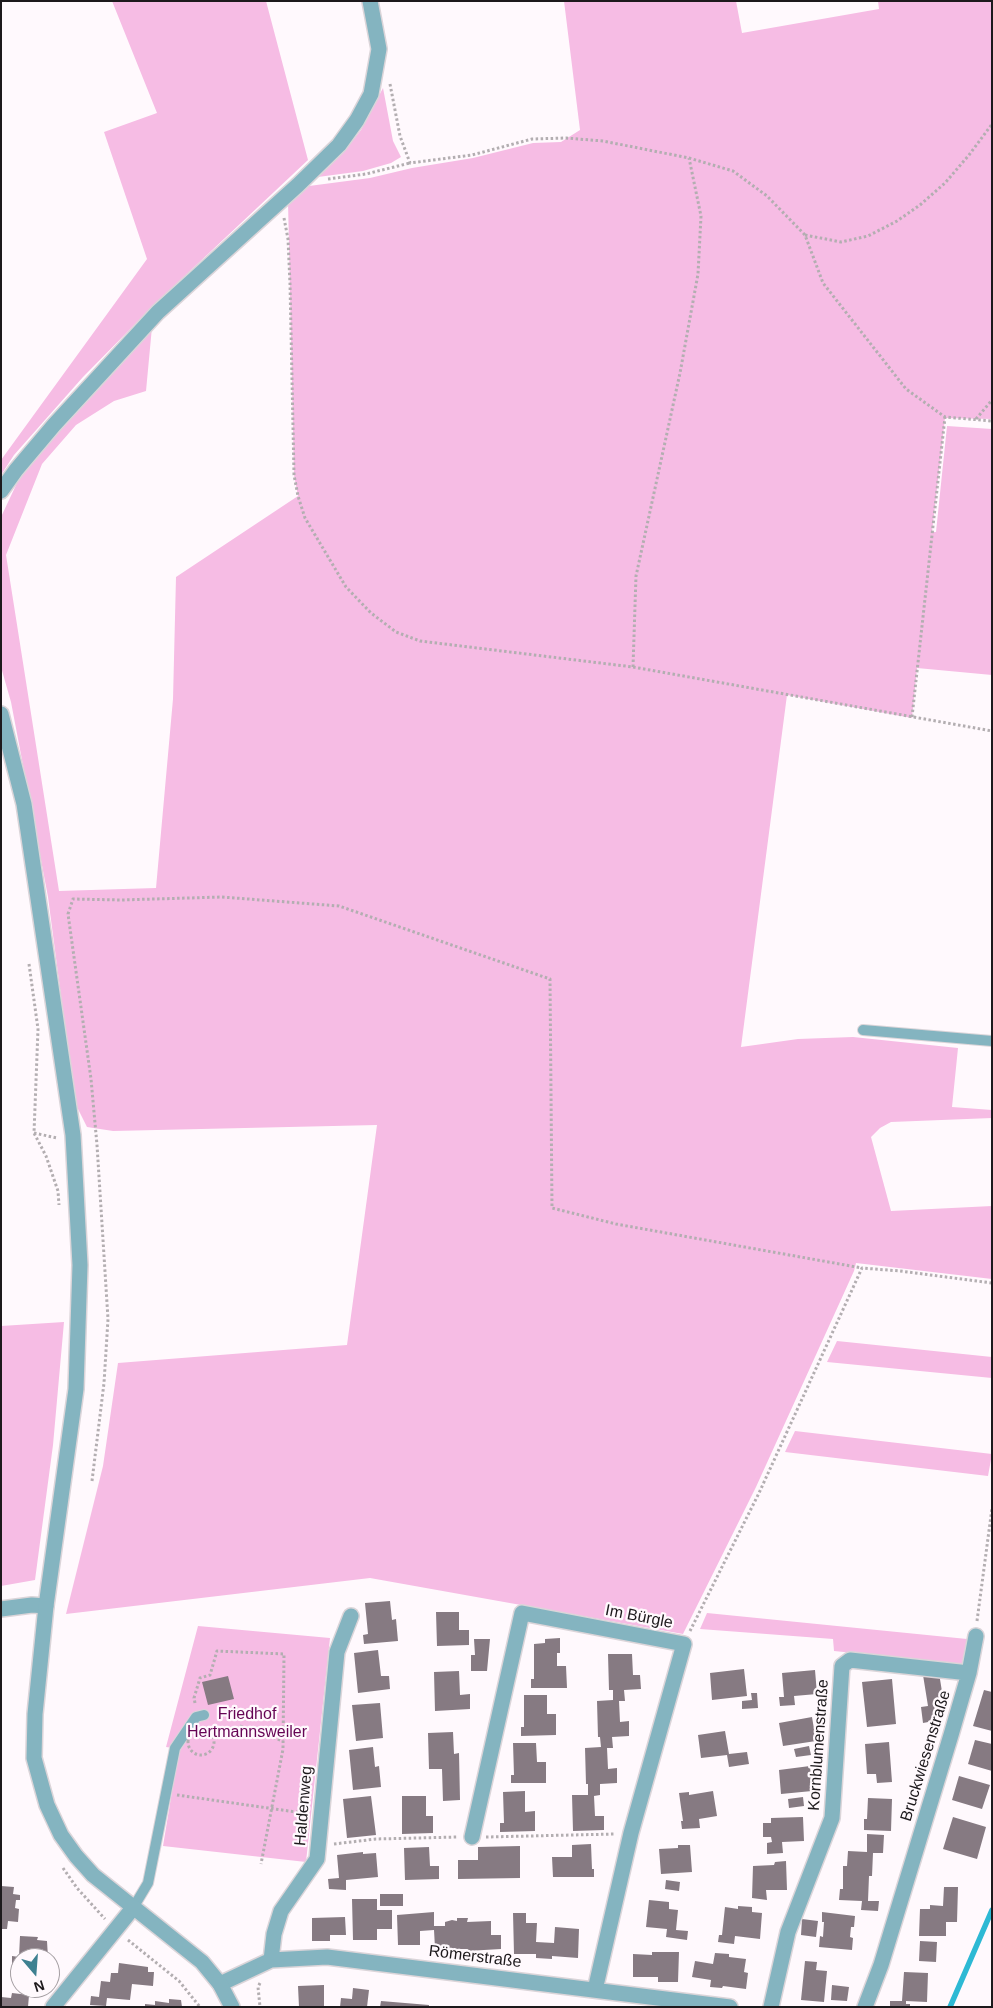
<!DOCTYPE html>
<meta charset="utf-8">
<style>
body{margin:0}
#map{position:relative;width:993px;height:2008px;overflow:hidden;background:#fff9fd;font-family:Helvetica,sans-serif}
canvas{display:block}
.frame{position:absolute;inset:0;border:2px solid #1d191c;pointer-events:none}
.north{position:absolute;left:10px;top:1948px;width:50px;height:50px;box-sizing:border-box;background:#fff9fd;border:1px solid #a59fa3;border-radius:50%;rotate:162deg;font-size:14px;font-weight:700;line-height:20px;text-align:center;color:#1d191c}
.north::after{content:'';display:block;margin:auto;width:18px;height:22px;background:#3e8191;clip-path:polygon(50% 0,100% 100%,50% 72%,0 100%)}
</style>
<div id="map">
<canvas width="993" height="2008"></canvas>
<div class="frame"></div>
<div class="north">N</div>
</div>
<script>
const ctx = document.querySelector('canvas').getContext('2d');
ctx.lineJoin = 'round';
function fillPath(path, color) { ctx.fillStyle = color; ctx.fill(path, 'evenodd'); }
const toPath = rows => new Path2D(rows.map(r => 'M' + r).join(''));
function strokePath(path, color, width, dash) { ctx.strokeStyle = color; ctx.lineWidth = width; ctx.lineCap = dash ? 'butt' : 'round'; ctx.setLineDash(dash || []); ctx.stroke(path); }
function label(font, color, halo, rows, align = 'center') {
  ctx.font = font + ' Helvetica,sans-serif'; ctx.lineWidth = 4.5; ctx.setLineDash([]); ctx.textBaseline = 'middle'; ctx.strokeStyle = halo; ctx.fillStyle = color; for (const [text, x, y, turn = 0] of rows) {
    ctx.save(); ctx.translate(x, y); ctx.rotate((+turn || 0) * Math.PI / 180); ctx.textAlign = isNaN(turn) ? turn : align; if (halo) ctx.strokeText(text, 0, 0); ctx.fillText(text, 0, 0); ctx.restore();
  }
}
fillPath(toPath([
 [112,1,266,1,308,160,157,302,83,377,14,455,1,475,1,460,147,259,104,132,157,113],
 [564,1,736,1,742,33,879,9,878,1,992,1,992,419,945,418,932,532,936,532,947,426,992,429,992,675,917,668,912,718,787,695,741,1047,798,1039,853,1037,958,1048,952,1107,992,1110,992,1118,891,1122,880,1128,871,1137,891,1211,992,1206,992,1279,856,1263,854,1271,756,1487,683,1634,370,1578,66,1614,103,1466,118,1363,347,1345,377,1125,113,1131,87,1127,75,1103,48,897,11,702,1,667,1,517,25,466,152,327,146,391,114,401,76,425,42,464,6,555,59,891,156,888,173,699,176,577,298,496,294,475,288,201,309,186,370,178,412,168,473,158,533,143,561,142,580,130],
 [383,88,393,141,401,157,391,163,363,171,318,177,346,149,361,130],
 [64,1322,53,1445,35,1580,1,1586,1,1326],
 [837,1341,992,1357,992,1378,827,1362],
 [795,1431,992,1454,988,1476,785,1452],
 [707,1613,967,1639,962,1664,834,1651,833,1639,700,1629],
 [198,1626,330,1638,306,1862,163,1846,179,1749,166,1747]
]), '#f6bce4');
strokePath(toPath([
 [950,2007,992,1910]
]), '#2db9d4', 5.5);
fillPath(toPath([
 [390,1601,392,1620,396,1619,398,1641,364,1644,363,1635,368,1634,365,1603],
 [436,1612,459,1612,459,1630,469,1630,469,1645,437,1646],
 [560,1638,560,1653,557,1653,557,1666,566,1666,567,1688,531,1688,531,1679,534,1679,534,1644,545,1643,545,1639],
 [474,1639,490,1639,487,1671,471,1671,471,1655,475,1655],
 [378,1650,381,1676,389,1676,390,1689,358,1693,354,1653],
 [608,1654,632,1654,633,1675,640,1675,641,1689,624,1690,625,1701,619,1701,620,1722,629,1721,629,1736,612,1737,613,1748,607,1748,608,1769,617,1768,617,1783,600,1784,600,1795,594,1796,595,1816,604,1816,604,1830,573,1831,572,1795,588,1795,588,1784,586,1784,585,1748,601,1747,600,1737,598,1737,597,1701,613,1700,613,1690,609,1690],
 [744,1669,747,1696,712,1700,710,1673],
 [815,1670,817,1694,794,1696,795,1705,780,1706,779,1697,784,1697,782,1673],
 [459,1671,460,1695,470,1694,470,1709,435,1711,434,1672],
 [939,1673,944,1704,936,1705,939,1720,923,1723,921,1707,928,1706,923,1675],
 [228,1676,234,1699,208,1705,202,1682],
 [892,1679,896,1724,867,1727,862,1682],
 [984,1690,992,1692,992,1731,973,1726],
 [751,1693,757,1693,758,1708,742,1709,742,1701,752,1700],
 [524,1695,547,1695,547,1714,556,1714,556,1735,521,1736,521,1727,524,1727],
 [380,1703,383,1738,356,1741,352,1705],
 [812,1717,816,1741,783,1746,779,1723],
 [725,1731,729,1754,747,1752,749,1764,729,1767,727,1755,701,1758,698,1735],
 [453,1732,454,1754,459,1753,460,1800,443,1801,442,1769,429,1769,428,1733],
 [975,1740,992,1744,992,1771,968,1764],
 [889,1742,892,1782,877,1783,876,1774,867,1774,865,1744],
 [513,1743,536,1743,537,1762,546,1762,546,1783,511,1783,511,1775,514,1775],
 [809,1746,811,1755,796,1757,794,1749],
 [373,1747,375,1767,379,1766,381,1787,353,1790,349,1750],
 [810,1766,812,1791,781,1794,779,1770],
 [959,1776,990,1785,982,1809,952,1800],
 [525,1791,525,1812,535,1811,535,1831,500,1832,500,1823,504,1823,503,1792],
 [713,1791,717,1816,699,1819,700,1828,682,1829,681,1821,683,1821,679,1793,689,1792,689,1795],
 [371,1796,376,1835,347,1838,343,1799],
 [402,1796,426,1796,426,1816,433,1816,433,1833,402,1834],
 [803,1797,804,1806,789,1808,788,1799],
 [868,1798,892,1799,891,1831,864,1830,864,1819,867,1819],
 [803,1817,804,1841,782,1842,783,1853,767,1854,767,1843,772,1842,771,1837,763,1837,763,1823,771,1823,771,1818],
 [953,1817,986,1827,977,1859,943,1849],
 [867,1834,884,1835,883,1853,873,1853,872,1876,869,1876,868,1901,879,1901,878,1911,861,1910,862,1901,839,1900,840,1889,843,1889,843,1866,847,1866,848,1851,867,1852],
 [591,1844,592,1869,594,1869,594,1877,553,1877,552,1857,572,1857,572,1845],
 [678,1845,690,1845,692,1872,661,1874,659,1849,678,1848],
 [520,1846,520,1878,458,1879,458,1860,478,1860,478,1847],
 [429,1847,430,1866,439,1866,439,1879,405,1880,404,1848],
 [363,1852,363,1854,376,1853,378,1877,346,1880,346,1890,329,1889,328,1879,339,1878,337,1855],
 [786,1861,787,1890,766,1890,767,1900,752,1898,753,1866,774,1865,775,1862],
 [666,1880,680,1882,679,1891,665,1889],
 [1,1886,14,1887,13,1894,20,1895,20,1900,16,1900,15,1908,19,1909,18,1922,8,1921,7,1929,1,1929],
 [944,1887,958,1887,957,1922,946,1922,946,1936,919,1936,920,1909,930,1909,930,1905,943,1906],
 [380,1894,403,1894,403,1906,380,1906],
 [352,1899,377,1899,377,1910,392,1910,392,1929,377,1929,377,1940,353,1940],
 [649,1900,669,1902,669,1909,678,1910,676,1930,688,1931,687,1940,666,1937,667,1929,646,1927],
 [738,1906,752,1907,752,1912,762,1913,760,1939,735,1936,734,1944,718,1942,719,1935,722,1935,725,1907,738,1909],
 [434,1912,434,1926,445,1926,445,1922,452,1920,457,1921,457,1918,468,1918,467,1922,491,1921,491,1935,501,1935,501,1949,467,1951,468,1949,457,1949,457,1951,445,1951,445,1948,435,1948,434,1930,420,1931,420,1945,398,1945,397,1915],
 [822,1912,855,1916,854,1927,851,1927,850,1937,853,1938,852,1950,819,1947,820,1936,823,1937,824,1922,822,1922],
 [513,1913,526,1913,526,1923,537,1923,536,1942,554,1943,555,1927,579,1929,578,1958,552,1956,552,1959,536,1958,536,1954,514,1954],
 [345,1917,346,1935,330,1935,330,1941,312,1941,312,1918],
 [802,1919,818,1921,816,1937,801,1935],
 [20,1936,38,1937,37,1940,47,1941,48,1958,20,1958,20,1970,12,1969,12,1956,19,1957],
 [920,1941,937,1942,936,1962,919,1961],
 [652,1952,679,1952,678,1982,658,1982,658,1977,633,1977,633,1954,652,1955],
 [715,1953,729,1954,729,1957,746,1959,744,1972,748,1973,746,1989,723,1986,722,1988,710,1987,711,1980,692,1977,695,1961,713,1964],
 [805,1961,817,1962,816,1970,827,1971,824,2002,801,2000],
 [119,1963,148,1967,148,1972,154,1972,153,1986,132,1984,130,2000,107,1998,106,2006,90,2005,91,1996,99,1997,101,1981,110,1982,111,1973,118,1973],
 [904,1972,928,1973,927,2002,906,2001,906,2004,910,2004,910,2007,890,2007,890,2001,902,2001],
 [324,1985,324,2007,299,2007,298,1986],
 [832,1985,849,1987,847,2001,831,2000],
 [353,1988,369,1990,367,2007,340,2007,341,1998,352,1999],
 [12,1993,29,1995,28,2007,1,2007,1,1997,11,1998],
 [169,1999,181,2000,182,2007,145,2007,145,2004,155,2005,155,2001,169,2003],
 [381,2001,429,2005,429,2007,380,2007]
]), '#867a82');
const service = toPath([
 [863,1030,992,1041],
 [133,1908,148,1883,175,1748,196,1717,204,1715]
]);
const minor = toPath([
 [1,491,16,470,54,425,158,312,298,185,339,145,357,120,371,94,379,49,370,1],
 [1,1609,32,1605,46,1606],
 [472,1837,522,1613,684,1644,631,1833,595,1990],
 [271,1960,274,1934,281,1911,317,1859,337,1652,351,1616],
 [220,1984,271,1960,327,1957,730,2007],
 [53,2007,133,1908],
 [771,2007,788,1932,832,1818,842,1666,850,1660,969,1673],
 [865,2007,881,1965,951,1735,969,1673,976,1636]
]);
const tertiary = toPath([
 [1,714,24,804,73,1135,80,1265,76,1389,46,1606,35,1714,34,1758,47,1805,61,1835,76,1856,93,1875,202,1962,220,1984,232,2007]
]);
strokePath(service, '#dbd5d9', 12);
strokePath(minor, '#dbd5d9', 18);
strokePath(tertiary, '#dbd5d9', 18);
strokePath(toPath([
 [390,84,400,136,410,163,472,155,532,139,566,138,603,141,689,158,733,171,767,196,805,235,823,283,906,389,945,417,992,421],
 [328,179,366,174,410,163],
 [284,218,288,239,290,284,294,475,298,496,305,518,346,587,371,613,396,632,420,641,633,667,992,731],
 [805,235,841,242,868,236,897,221,920,205,945,183,969,155,992,124],
 [976,419,992,400],
 [633,667,636,576,680,373,698,274,701,216,689,158],
 [912,717,945,417],
 [29,964,38,1029,34,1133,46,1156,58,1191,59,1205],
 [34,1133,57,1138],
 [92,1481,104,1383,108,1319,97,1145,91,1079,68,914,73,899,121,900,222,897,339,906,550,979,552,1208,616,1224,862,1268],
 [977,1621,992,1508],
 [690,1631,759,1493,862,1268,900,1271,992,1283],
 [195,1703,194,1698,200,1678,210,1675,217,1651,284,1654,283,1749,261,1864],
 [240,1726,283,1741],
 '188 1742a13 13 0 1 1 26 0a13 13 0 1 1-26 0Z',
 [177,1795,303,1813],
 [486,1837,615,1834],
 [334,1844,376,1839,458,1837],
 [63,1868,77,1888,105,1919],
 [128,1940,179,1981,200,2007],
 [260,1983,258,1987,260,2007]
]), '#b3aeb1', 3, [2.5, 2.5]);
strokePath(service, '#84b4c0', 10);
strokePath(minor, '#84b4c0', 15);
strokePath(tertiary, '#84b4c0', 15);
label('16px', '#1d191c', '#fff9fd', [
 ["Im Bürgle",639,1617,11],
 ["Kornblumenstraße",819,1745,-86],
 ["Bruckwiesenstraße",926,1756,-73],
 ["Haldenweg",304,1806,-85],
 ["Römerstraße",475,1957,7]
]);
label('16px', '#650454', '#fff9fd', [
 ["Friedhof",247,1715],
 ["Hertmannsweiler",247,1733]
]);
</script>
